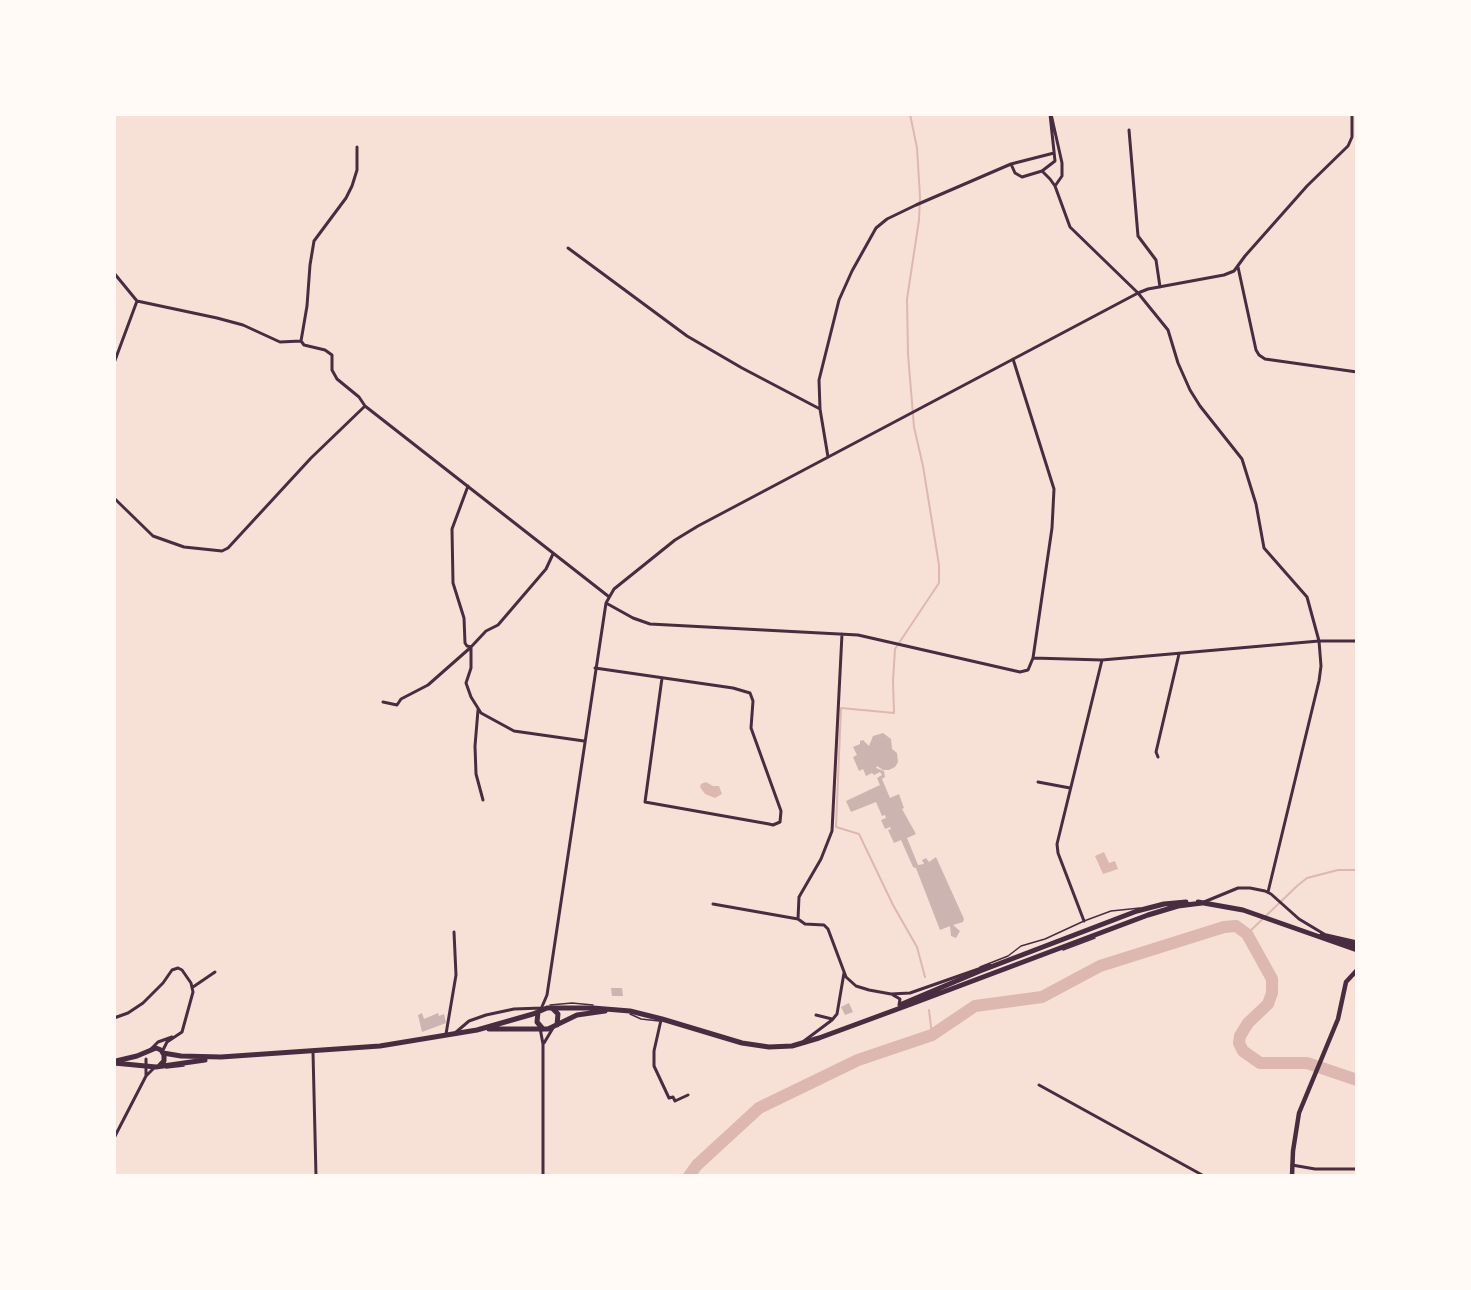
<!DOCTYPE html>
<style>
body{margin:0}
#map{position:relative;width:1471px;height:1290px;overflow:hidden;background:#f7e1d7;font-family:"Titillium Web",sans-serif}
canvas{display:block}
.frame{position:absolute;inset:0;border:116px solid #fffaf5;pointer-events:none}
</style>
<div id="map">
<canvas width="1471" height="1290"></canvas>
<div class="frame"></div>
</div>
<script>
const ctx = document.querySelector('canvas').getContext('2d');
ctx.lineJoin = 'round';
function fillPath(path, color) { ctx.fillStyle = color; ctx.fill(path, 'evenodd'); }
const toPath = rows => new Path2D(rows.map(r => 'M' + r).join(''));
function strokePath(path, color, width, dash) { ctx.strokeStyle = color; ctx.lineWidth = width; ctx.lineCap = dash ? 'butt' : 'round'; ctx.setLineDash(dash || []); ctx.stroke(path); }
fillPath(toPath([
 [706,782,713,786,719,786,722,794,715,798,705,794,700,787,701,784],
 [1104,852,1109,863,1115,861,1118,869,1103,874,1095,856]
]), '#dcb8b0');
strokePath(toPath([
 [910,114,917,148,920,197,919,220,907,299,908,354,914,427,923,466,939,565,939,583,895,649,893,681,894,713,841,708,836,827,859,834,893,905,917,947,925,977],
 [1247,934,1297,886,1307,878,1338,870,1357,870],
 [929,1010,932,1035]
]), '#dcb8b0', 2);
strokePath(toPath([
 [689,1176,697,1165,759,1108,858,1060,932,1035,975,1006,1042,997,1100,966,1224,927,1236,926,1247,934,1272,979,1272,993,1268,1004,1248,1023,1240,1036,1239,1043,1243,1051,1260,1063,1307,1063,1357,1080]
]), '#dcb8b0', 12);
fillPath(toPath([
 [883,733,891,739,892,749,897,753,898,762,895,767,889,770,883,770,877,766,876,768,884,771,885,777,882,779,890,798,899,794,904,808,902,809,916,834,907,838,918,865,924,864,922,860,926,858,929,862,936,857,964,919,963,922,953,925,960,931,956,938,951,936,950,926,940,930,916,868,913,867,901,840,894,843,888,830,891,829,890,827,885,829,881,820,886,818,885,815,882,816,876,802,851,812,846,801,880,785,877,778,882,775,880,772,874,775,872,773,866,776,863,769,859,771,853,757,857,755,853,747,860,744,860,741,863,740,869,746,873,736],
 [611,988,622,988,623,996,612,996],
 [849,1003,853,1012,845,1015,841,1007],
 [422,1013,424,1019,438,1013,439,1016,444,1014,446,1023,422,1032,418,1015]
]), '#ccb4b1');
strokePath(toPath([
 [1063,950,1095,938],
 [980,967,1008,956,1021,946,1045,939,1084,921,1111,911,1140,908],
 [550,1005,572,1003,593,1005],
 [630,1014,641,1019,659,1021],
 [166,1068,184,1066]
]), '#4a2c40', 1.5);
strokePath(toPath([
 [1051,114,1062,163,1062,176,1055,186],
 [1129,130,1138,236,1156,260,1160,287],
 [1011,164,1015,173,1022,177,1042,171,1050,179,1055,186,1070,227,1138,293,1168,330,1178,363,1190,390,1200,406,1242,459,1256,504,1264,548,1307,597,1319,641,1357,641],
 [1042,171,1055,161,1050,114],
 [568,248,687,336,742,368,820,409,819,380,839,300,852,271,876,228,887,219,916,205,1011,164,1054,153],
 [1238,267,1256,350,1259,355,1265,359,1357,372],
 [114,273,137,301,217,318,243,325,280,342,301,341,307,306,310,265,314,241,346,198,352,186,357,170,357,147],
 [301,341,304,345,325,350,332,355,332,370,337,379,359,397,365,406],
 [114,363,137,301],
 [820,409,828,457],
 [468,486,452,529,453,583,464,618,465,643,467,646,471,647,486,631,498,625,546,569,553,554],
 [114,498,153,536,184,547,222,551,228,548,311,458,365,406,608,596],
 [606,603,633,618,650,624,858,635,1020,672,1028,670,1033,658,1052,528,1054,489,1013,359],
 [471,647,471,668,466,683,471,697,481,713,514,731,584,741],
 [1033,658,1102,660,1319,641,1321,666,1319,681,1268,892],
 [595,668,733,688,750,693,753,701,751,728,781,811,780,822,773,825,769,824,645,802,662,678],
 [383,702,397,705,401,699,428,685,470,648],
 [478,710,475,746,476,774,483,800],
 [1158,757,1156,752,1179,654],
 [1038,782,1070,788],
 [1204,902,1238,888,1250,888,1265,891,1271,894,1299,919,1324,934],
 [713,904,798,919,805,924,824,925,828,929,846,977,856,986,869,990,891,994,910,993,990,965],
 [798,919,799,897,821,859,832,831,842,634],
 [1084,921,1058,853,1057,844,1102,660],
 [193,987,215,972],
 [893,995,900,999,899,1005],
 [541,1009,547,995,606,603,614,589,675,540,698,526,1138,293,1148,289,1224,275,1234,271,1245,256,1307,186,1348,146,1352,137,1352,114],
 [816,1015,832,1019],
 [114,1018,128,1013,143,1003,163,983,172,970,178,968,182,970,191,983,193,992,182,1032,167,1042,163,1050],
 [661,1020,654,1051,654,1066,669,1098,673,1097,675,1101,688,1095],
 [540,1028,543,1044,543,1176],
 [455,1033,469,1021,486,1015,514,1009,542,1008],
 [446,1034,456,975,454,932],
 [804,1041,832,1020,837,1014,844,973],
 [544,1043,553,1028],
 [150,1050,158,1042,172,1037],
 [313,1052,316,1176],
 [146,1075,146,1059],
 [1039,1085,1204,1176],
 [114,1138,146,1076,154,1068],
 [1292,1165,1315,1169,1357,1169]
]), '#4a2c40', 3);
strokePath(toPath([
 [1342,942,1357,946],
 [1292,1176,1293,1151,1299,1113,1338,1019,1346,982,1357,970]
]), '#4a2c40', 4.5);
strokePath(toPath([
 [1198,902,1243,910,1357,950],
 [1322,935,1357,943],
 [902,1004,980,971,1137,911,1164,904,1186,902],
 [552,1008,558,1014,557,1025],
 [538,1012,537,1022,543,1029],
 [489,1029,548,1029,577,1015,605,1011],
 [163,1053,181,1056,221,1057,380,1046,477,1030,533,1014,547,1008,593,1008,630,1011,662,1019,742,1043,769,1047,792,1046,819,1038,914,1003,1148,915,1178,906,1202,903],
 [116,1061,137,1056,156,1048,161,1050,164,1055,164,1061,160,1065],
 [114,1063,156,1067,205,1060]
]), '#4a2c40', 5);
</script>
